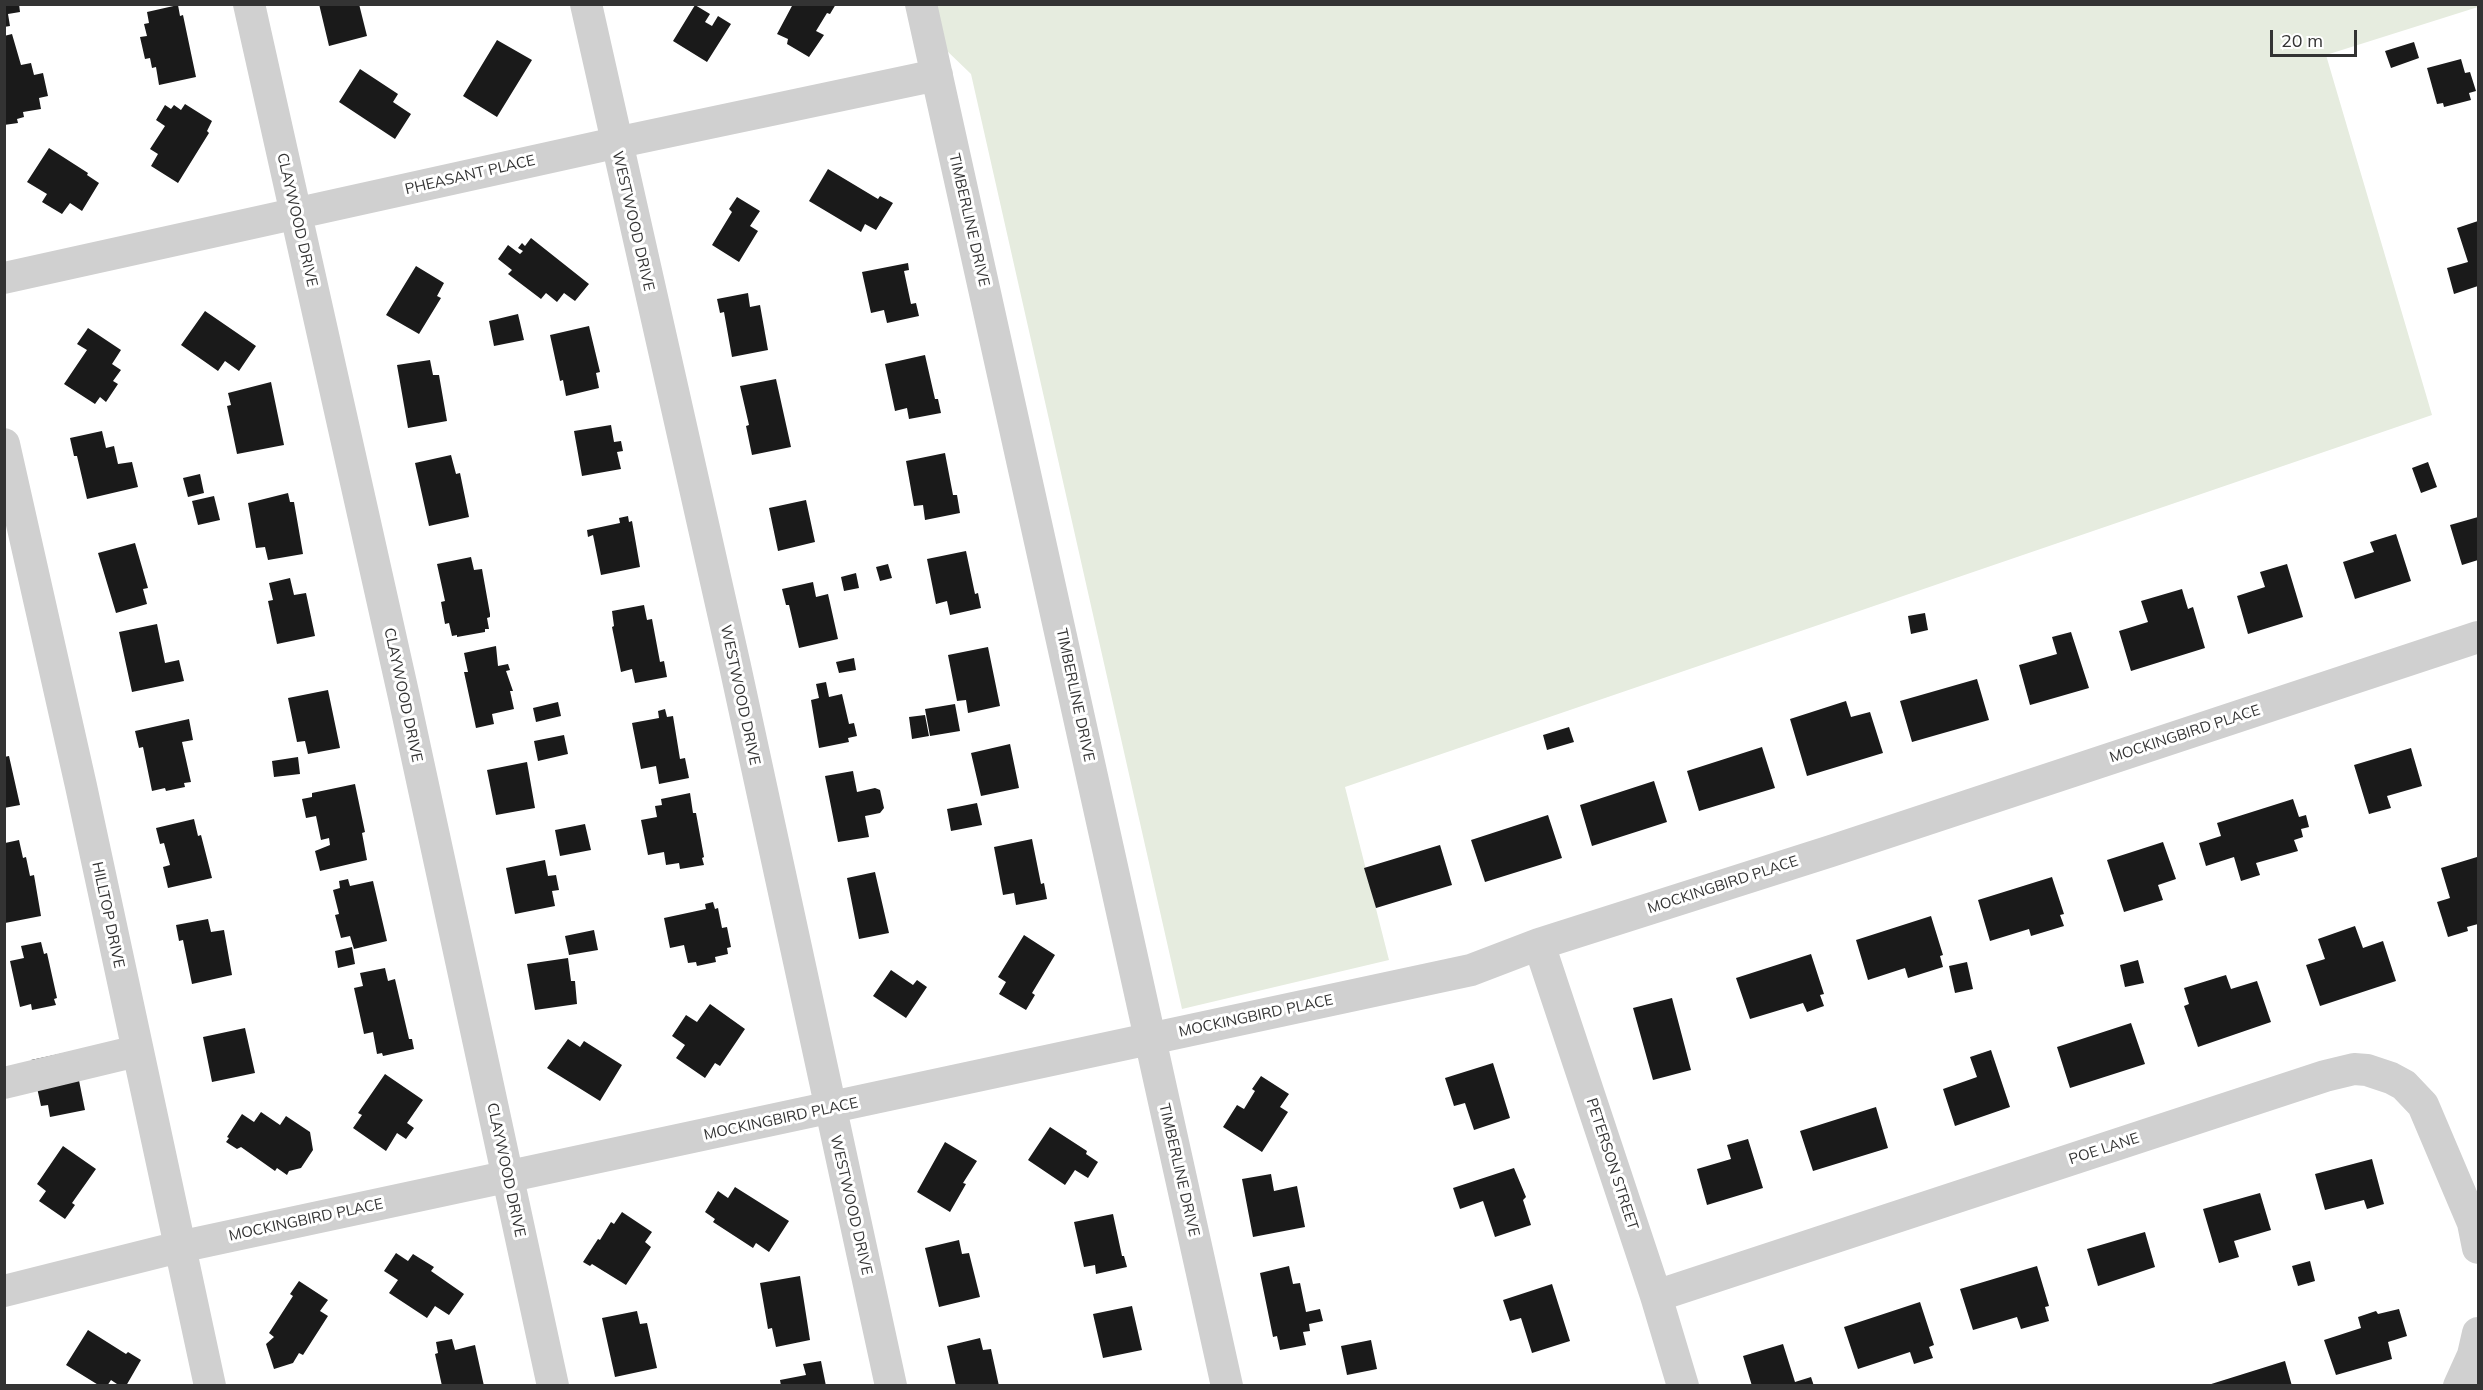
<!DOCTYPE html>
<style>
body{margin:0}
#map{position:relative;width:2483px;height:1390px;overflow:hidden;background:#fff;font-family:Mulish,sans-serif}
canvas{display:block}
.frame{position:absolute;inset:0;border:6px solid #333;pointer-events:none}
.scale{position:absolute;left:2270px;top:30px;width:87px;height:27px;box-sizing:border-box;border:3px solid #333;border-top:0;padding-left:8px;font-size:18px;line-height:21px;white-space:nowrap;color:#333;-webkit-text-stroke:4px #fff;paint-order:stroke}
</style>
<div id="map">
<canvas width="2483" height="1390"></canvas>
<div class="frame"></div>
<div class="scale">20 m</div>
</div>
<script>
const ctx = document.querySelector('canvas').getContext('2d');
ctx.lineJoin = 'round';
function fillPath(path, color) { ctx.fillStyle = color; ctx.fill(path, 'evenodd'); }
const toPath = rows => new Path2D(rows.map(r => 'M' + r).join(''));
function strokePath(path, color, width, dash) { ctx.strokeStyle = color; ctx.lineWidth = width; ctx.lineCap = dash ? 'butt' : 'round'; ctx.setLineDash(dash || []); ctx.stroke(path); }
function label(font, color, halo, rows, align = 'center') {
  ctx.font = font + ' Mulish,sans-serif'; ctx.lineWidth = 6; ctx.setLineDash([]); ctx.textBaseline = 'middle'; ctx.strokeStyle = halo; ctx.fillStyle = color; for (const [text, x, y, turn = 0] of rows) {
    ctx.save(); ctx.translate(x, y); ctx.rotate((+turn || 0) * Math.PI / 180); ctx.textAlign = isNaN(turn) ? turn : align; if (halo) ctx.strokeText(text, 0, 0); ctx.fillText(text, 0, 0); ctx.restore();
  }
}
fillPath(toPath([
 [935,5,2478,5,2478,7,2326,55,2432,415,1345,787,1389,960,1182,1009,971,74,945,49]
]), '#e6ecdf');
fillPath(toPath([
 [4,4,19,4,20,12,8,14,10,26,4,27],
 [319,4,359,4,367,36,329,46],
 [793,4,836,4,830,14,827,13,816,31,824,35,809,57,787,44,788,39,777,34],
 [178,5,180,16,183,15,196,77,159,85,156,67,152,68,150,58,145,59,140,37,147,36,144,24,149,23,147,12],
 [695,5,710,14,705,22,712,26,718,16,731,24,707,62,673,41],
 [12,34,21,65,31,63,34,75,43,73,48,96,39,98,41,109,23,112,24,117,17,119,18,123,4,125,4,36],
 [497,40,532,60,497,117,463,96],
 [2414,42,2419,58,2391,68,2385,51],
 [2461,59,2465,73,2470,72,2476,91,2469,93,2471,100,2444,107,2443,103,2437,104,2427,68],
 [360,69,398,94,393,102,411,114,395,139,339,102],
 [185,104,212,121,207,131,209,133,178,183,151,166,158,154,150,149,165,126,156,120,165,105,171,109,174,105,181,110],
 [49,148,88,173,87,175,99,183,82,211,70,203,62,214,42,202,47,194,27,182],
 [828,169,878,199,880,196,893,203,876,230,865,224,861,232,809,201],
 [737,197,760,211,750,226,758,231,739,262,712,245,732,212,729,209],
 [2478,221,2478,286,2454,294,2447,268,2468,262,2457,228],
 [531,238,589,284,575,301,564,293,557,302,546,293,541,299,508,274,512,270,498,259,508,245,520,254,523,251,518,248,522,243,525,246],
 [908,263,909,270,904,271,911,304,916,303,919,316,887,323,884,310,871,313,862,272],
 [416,266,444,283,437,296,441,298,419,334,386,315],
 [748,293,750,307,760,305,768,350,732,357,724,312,720,313,717,299],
 [205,311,256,346,239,371,225,361,218,371,181,345],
 [518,314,524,340,494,346,489,321],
 [589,326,600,372,596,373,599,388,566,396,563,380,560,381,550,335],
 [88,328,121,350,112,364,121,370,113,381,118,384,106,402,100,397,95,404,64,384,87,350,77,344],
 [925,355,935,399,938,399,941,413,909,419,907,408,895,411,885,364],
 [430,360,433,375,439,375,447,421,408,428,397,365],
 [776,379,791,447,752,455,746,426,749,425,740,386],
 [271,382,284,445,237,454,227,406,231,405,228,393],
 [611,425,614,442,621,441,623,451,617,452,621,469,582,476,574,431],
 [102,431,106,448,114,446,118,464,132,462,138,487,87,499,77,456,74,456,70,438],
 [945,453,953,495,957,495,960,513,925,520,923,505,914,506,906,461],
 [451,455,456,474,460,473,469,517,429,526,415,463],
 [2428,462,2437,487,2421,493,2412,468],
 [200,474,204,493,188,497,183,478],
 [288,493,290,502,294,502,303,554,268,560,265,547,256,548,248,503],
 [214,496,220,520,198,525,192,501],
 [806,500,815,542,778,551,769,508],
 [628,516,629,522,632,521,640,567,601,575,593,535,588,537,587,530,620,523,619,518],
 [2478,517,2478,560,2462,565,2450,525],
 [2396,534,2411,581,2355,599,2343,562,2374,552,2370,542],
 [135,543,148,588,143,589,147,604,116,613,98,553],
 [966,551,975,594,978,593,981,608,950,615,947,601,936,604,927,559],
 [471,557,474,570,482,569,490,614,490,617,487,618,489,629,485,629,485,632,457,637,457,635,452,636,449,623,445,624,441,602,445,601,437,564],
 [888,564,892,578,880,581,876,567],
 [2287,564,2303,617,2248,634,2237,596,2265,587,2260,572],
 [856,573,859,588,844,591,841,577],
 [290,578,294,595,306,593,315,636,277,644,268,601,273,600,269,583],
 [813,582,816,597,828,594,838,639,799,648,789,605,786,605,782,589],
 [2182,589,2188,609,2193,607,2205,648,2131,671,2119,631,2148,622,2141,601],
 [644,605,647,620,652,619,660,662,664,661,667,677,635,683,632,669,621,672,612,627,614,626,612,611],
 [1925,613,1928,630,1911,634,1908,616],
 [157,624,165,663,179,660,184,681,132,692,119,632],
 [2071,632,2089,688,2030,705,2019,665,2057,654,2052,637],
 [496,646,498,666,508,664,510,670,506,671,513,691,510,691,514,709,492,714,494,724,476,728,464,672,468,672,464,653],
 [988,647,1000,706,968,713,966,700,957,701,948,655],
 [854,658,856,670,839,673,836,662],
 [1977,679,1989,720,1912,742,1900,701],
 [826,682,829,697,842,694,849,724,854,723,857,736,848,738,849,742,819,748,811,700,819,698,816,684],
 [328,690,340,748,308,754,305,741,297,742,288,698],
 [1846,701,1851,717,1870,712,1883,753,1807,776,1790,719],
 [558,702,561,716,536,722,533,708],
 [955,704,960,731,930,736,925,709],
 [665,709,667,717,673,716,680,759,685,758,689,778,659,784,656,766,641,769,632,723,659,718,658,711],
 [925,715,929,736,912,739,909,717],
 [189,719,193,740,182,742,191,782,184,783,185,787,166,791,165,788,152,791,143,747,139,748,135,731],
 [1569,727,1574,742,1547,750,1543,735],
 [564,735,568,754,538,761,534,741],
 [1010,744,1019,788,981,796,971,753],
 [1762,747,1775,788,1699,811,1687,771],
 [2411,748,2422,786,2387,796,2391,808,2369,814,2354,765],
 [9,756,20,805,4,808,4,757],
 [298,757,300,774,274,777,272,761],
 [527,762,535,808,496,815,487,770],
 [853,771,857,792,875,788,880,790,884,808,880,813,865,816,869,837,838,842,825,776],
 [1654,781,1667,822,1592,846,1580,805],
 [355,784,365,832,362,833,367,860,320,871,315,851,330,845,329,838,321,840,316,816,306,818,302,799,312,797,312,793],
 [690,793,693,813,696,813,704,857,702,858,704,865,680,869,679,863,666,865,664,852,648,855,641,820,657,817,655,806,662,805,661,799],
 [2293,799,2299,817,2306,815,2309,827,2301,829,2303,837,2294,840,2298,851,2256,863,2260,875,2241,881,2234,857,2206,866,2199,843,2221,836,2217,823],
 [977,803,982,825,951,831,947,809],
 [1548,815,1562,858,1485,882,1471,840],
 [194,819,198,836,201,835,212,878,168,888,163,867,170,865,164,843,160,844,156,828],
 [585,824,591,850,560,856,555,830],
 [1032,839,1041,884,1044,883,1047,899,1016,905,1014,893,1003,895,994,847],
 [19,840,23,858,26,857,30,876,34,875,41,916,5,923,5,843],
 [2163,842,2176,879,2158,885,2163,900,2124,912,2107,860],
 [1440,845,1452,885,1376,908,1364,868],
 [2477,857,2478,924,2467,927,2468,931,2448,937,2437,902,2450,898,2441,868],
 [545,860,548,876,556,875,559,890,552,891,555,906,515,914,506,868],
 [875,872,889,933,859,939,847,878],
 [2052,877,2064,914,2060,915,2064,926,2031,936,2029,929,1990,941,1978,900],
 [348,879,350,886,373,881,387,941,354,949,350,936,341,938,335,915,339,914,333,890,340,888,339,881],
 [713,902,715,909,718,908,722,928,727,927,731,947,727,948,728,954,715,957,716,962,697,966,696,962,688,963,684,945,670,948,664,918,706,909,705,904],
 [1931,916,1943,955,1940,956,1943,967,1908,978,1905,968,1868,980,1856,940],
 [208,919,211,932,224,930,232,975,192,984,183,940,179,941,176,925],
 [2355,926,2363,948,2383,941,2396,981,2320,1006,2306,965,2325,959,2318,939],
 [594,930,598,950,569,955,565,936],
 [1024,935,1055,955,1032,993,1035,995,1026,1010,999,994,1006,982,998,977],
 [41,942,44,954,47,953,57,998,54,999,56,1005,32,1010,31,1004,20,1007,10,961,24,958,21,946],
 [352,947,355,964,338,968,335,951],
 [1811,954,1824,994,1820,995,1824,1006,1807,1012,1803,1003,1750,1019,1736,978],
 [568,958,571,981,575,981,577,1004,535,1010,527,964],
 [2138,960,2144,983,2125,987,2120,965],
 [1967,962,1973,989,1955,993,1949,966],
 [385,968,388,981,395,979,409,1039,412,1039,414,1049,383,1056,382,1053,377,1054,373,1032,364,1034,354,988,363,986,360,973],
 [891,970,913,985,917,980,927,987,906,1018,873,996],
 [2226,975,2231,989,2257,981,2271,1022,2198,1047,2184,1006,2189,1004,2184,988],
 [1672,998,1691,1070,1653,1080,1633,1008],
 [710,1004,745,1029,720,1066,715,1063,705,1078,676,1058,685,1045,672,1036,686,1015,697,1022],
 [2131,1023,2145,1064,2070,1088,2057,1047],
 [245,1028,255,1073,212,1082,203,1037],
 [568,1039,580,1047,584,1041,622,1065,600,1101,547,1068],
 [1991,1050,2010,1107,1955,1126,1943,1089,1977,1077,1970,1057],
 [73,1051,85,1110,50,1117,48,1105,41,1106,31,1060],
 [1493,1063,1510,1118,1474,1130,1465,1103,1454,1106,1445,1078],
 [385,1074,423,1100,407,1123,414,1128,406,1139,397,1133,386,1151,353,1128,362,1115,358,1113],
 [1261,1076,1289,1094,1280,1107,1288,1112,1262,1152,1223,1127,1237,1105,1244,1109,1255,1091,1252,1089],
 [1876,1107,1888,1148,1813,1171,1800,1131],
 [261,1112,280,1125,286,1116,310,1132,313,1150,301,1168,289,1171,287,1175,277,1168,275,1171,241,1147,237,1149,226,1142,229,1138,227,1137,242,1114,254,1122],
 [1050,1127,1087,1151,1086,1154,1098,1162,1088,1178,1075,1170,1065,1185,1028,1160],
 [1748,1139,1763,1188,1707,1205,1697,1169,1731,1159,1727,1145],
 [945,1142,977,1161,963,1183,966,1184,950,1212,917,1192],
 [63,1146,96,1169,72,1203,75,1205,65,1219,39,1201,46,1191,37,1184],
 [2372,1159,2384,1204,2367,1209,2364,1200,2325,1210,2315,1174],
 [1514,1168,1526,1197,1523,1200,1531,1225,1495,1237,1483,1201,1460,1209,1453,1188],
 [1271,1174,1274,1191,1297,1186,1305,1227,1253,1237,1242,1179],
 [735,1187,789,1221,769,1252,756,1243,753,1248,713,1222,715,1219,705,1212,718,1191,728,1198],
 [2260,1193,2271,1230,2234,1241,2239,1257,2219,1263,2203,1209],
 [622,1212,652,1232,645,1242,651,1247,626,1285,592,1264,590,1266,583,1262,598,1239,600,1240,611,1222,614,1224],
 [1113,1214,1122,1256,1124,1256,1127,1267,1096,1274,1095,1265,1084,1267,1074,1222],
 [2145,1232,2155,1267,2098,1286,2087,1249],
 [959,1240,962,1254,969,1253,980,1297,939,1307,925,1248],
 [396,1253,408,1261,413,1254,434,1267,431,1271,464,1294,449,1315,435,1306,427,1318,389,1293,398,1280,384,1271],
 [2310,1261,2315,1281,2298,1286,2292,1266],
 [1289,1266,1293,1284,1300,1283,1306,1312,1320,1309,1323,1321,1309,1324,1310,1331,1303,1332,1306,1345,1280,1350,1277,1336,1273,1337,1260,1273],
 [2037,1266,2049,1306,2045,1307,2049,1321,2021,1329,2017,1317,1973,1330,1960,1289],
 [800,1276,810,1340,776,1347,772,1328,768,1329,760,1283],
 [299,1281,328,1300,320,1311,328,1316,303,1355,299,1353,293,1363,274,1369,266,1344,274,1337,269,1333,293,1296,290,1294],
 [1552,1284,1570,1341,1532,1353,1521,1318,1510,1321,1503,1300],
 [1920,1302,1934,1345,1929,1347,1933,1358,1914,1364,1910,1352,1858,1369,1844,1327],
 [1132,1306,1142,1350,1103,1358,1093,1314],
 [2399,1309,2407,1336,2388,1342,2392,1359,2336,1375,2324,1340,2361,1328,2358,1317,2376,1311,2378,1314],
 [637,1311,640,1324,647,1323,657,1368,615,1377,602,1318],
 [88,1330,126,1354,128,1352,141,1360,126,1386,120,1386,111,1380,107,1386,100,1386,66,1365],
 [980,1338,983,1350,991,1349,999,1386,956,1386,947,1346],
 [452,1339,455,1350,475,1345,484,1386,442,1386,435,1354,438,1353,436,1342],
 [1371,1340,1377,1369,1347,1375,1341,1346],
 [1783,1344,1795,1382,1811,1377,1814,1386,1752,1386,1743,1356],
 [821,1361,826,1386,781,1386,780,1380,806,1375,803,1364],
 [2285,1361,2292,1386,2208,1386,2208,1385]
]), '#1a1a1a');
strokePath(toPath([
 [249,4,404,697,553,1386],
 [586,4,735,666,891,1386],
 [921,4,1227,1386],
 [4,278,615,143,937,75],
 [4,444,81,786,210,1386],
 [1539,944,1656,1296,1683,1386],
 [4,1083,137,1051],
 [4,1291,179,1247,1471,970,1539,944,1831,851,2478,637],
 [1656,1296,2325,1076,2354,1069,2367,1070,2391,1078,2404,1085,2423,1105,2473,1223,2478,1248],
 [2459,1386,2473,1355,2478,1333]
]), '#d0d0d0', 32);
label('15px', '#333', '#fff', [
 ["PHEASANT PLACE",470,175,-13],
 ["CLAYWOOD DRIVE",297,220,77],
 ["TIMBERLINE DRIVE",969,220,77],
 ["WESTWOOD DRIVE",633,221,77],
 ["CLAYWOOD DRIVE",403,695,78],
 ["WESTWOOD DRIVE",740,695,78],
 ["TIMBERLINE DRIVE",1075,695,78],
 ["MOCKINGBIRD PLACE",2185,734,-18],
 ["MOCKINGBIRD PLACE",1723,885,-18],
 ["HILLTOP DRIVE",108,915,78],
 ["MOCKINGBIRD PLACE",1256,1016,-12],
 ["MOCKINGBIRD PLACE",781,1119,-12],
 ["POE LANE",2104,1149,-18],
 ["PETERSON STREET",1612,1164,72],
 ["CLAYWOOD DRIVE",506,1170,78],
 ["TIMBERLINE DRIVE",1179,1170,77],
 ["WESTWOOD DRIVE",851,1205,77],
 ["MOCKINGBIRD PLACE",306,1220,-12]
]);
</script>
